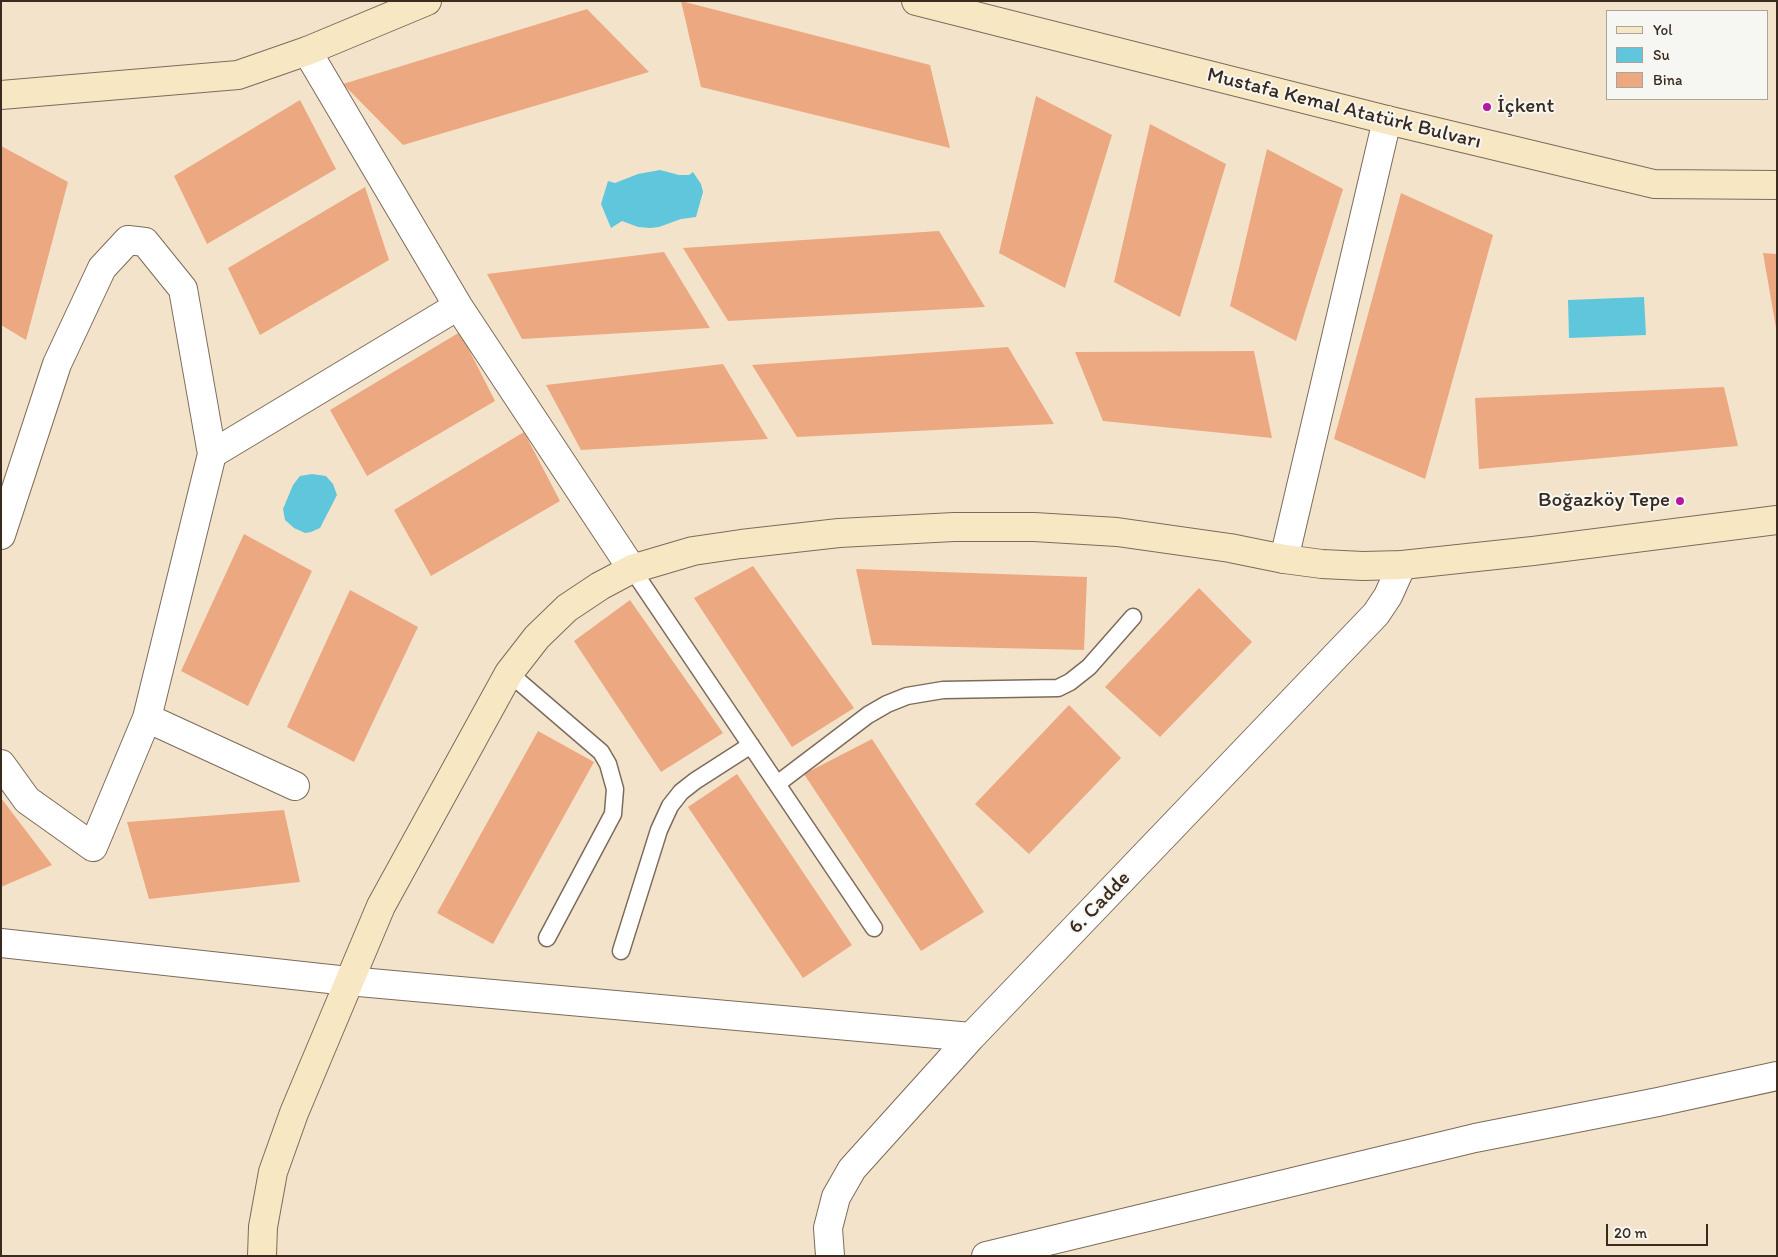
<!DOCTYPE html>
<meta charset="utf-8">
<style>
body{margin:0}
#map{position:relative;width:1778px;height:1257px;overflow:hidden;background:#f4e3cb;font-family:Itim,sans-serif}
canvas{display:block}
.frame{position:absolute;inset:0;border:2px solid #3b2a1e;pointer-events:none}
.legend{position:absolute;left:1606px;top:10px;width:162px;height:90px;box-sizing:border-box;background:#f6f6f2;border:1px solid #aba49d;margin:0;padding:6px 9px;list-style:none;font-size:15px;color:#3b2a1e}
.legend li{display:flex;align-items:center;gap:10px;height:25px}
.legend b{width:25px;border:1px solid #aba49d}
.scale{position:absolute;left:1606px;top:1224px;width:102px;height:22px;box-sizing:border-box;border:2px solid #3b2a1e;border-top:0;padding-left:6px;font-size:15px;line-height:18px;white-space:nowrap;color:#3b2a1e;-webkit-text-stroke:4px #f6f6f2;paint-order:stroke}
</style>
<div id="map">
<canvas width="1778" height="1257"></canvas>
<div class="frame"></div>
<ul class="legend">
<li><b style="height:6px;background:#f8e7c3"></b>Yol</li>
<li><b style="height:14px;background:#5fc6dc"></b>Su</li>
<li><b style="height:14px;background:#eca881"></b>Bina</li>
</ul>
<div class="scale">20 m</div>
</div>
<script>
const ctx = document.querySelector('canvas').getContext('2d');
ctx.lineJoin = 'round';
function fillPath(path, color) { ctx.fillStyle = color; ctx.fill(path, 'evenodd'); }
const toPath = rows => new Path2D(rows.map(r => 'M' + r).join(''));
function strokePath(path, color, width, dash) { ctx.strokeStyle = color; ctx.lineWidth = width; ctx.lineCap = dash ? 'butt' : 'round'; ctx.setLineDash(dash || []); ctx.stroke(path); }
function label(font, color, halo, rows, align = 'center') {
  ctx.font = font + ' Itim,sans-serif'; ctx.lineWidth = 4; ctx.setLineDash([]); ctx.textBaseline = 'middle'; ctx.strokeStyle = halo; ctx.fillStyle = color; for (const [text, x, y, turn = 0] of rows) {
    ctx.save(); ctx.translate(x, y); ctx.rotate((+turn || 0) * Math.PI / 180); ctx.textAlign = isNaN(turn) ? turn : align; if (halo) ctx.strokeText(text, 0, 0); ctx.fillText(text, 0, 0); ctx.restore();
  }
}
fillPath(toPath([
 [660,170,679,175,689,175,693,172,701,184,703,192,696,217,681,219,659,227,650,228,638,227,622,221,611,228,601,204,608,181,615,183,638,174],
 [1644,297,1646,335,1569,338,1568,300],
 [312,474,326,476,333,484,337,495,320,528,311,532,305,533,294,528,285,520,283,509,293,485,300,476]
]), '#5fc6dc');
fillPath(toPath([
 [681,1,930,65,950,148,701,87],
 [587,9,649,72,403,145,343,84],
 [1036,96,1112,135,1065,288,999,253],
 [300,100,336,169,207,244,174,176],
 [1150,124,1226,164,1180,317,1114,282],
 [1,146,68,182,26,340,1,325],
 [1267,149,1343,189,1296,341,1230,306],
 [365,187,389,260,260,335,228,268],
 [1401,193,1493,235,1425,479,1334,439],
 [939,231,985,307,728,321,683,248],
 [664,252,710,328,522,339,487,274],
 [1763,253,1777,254,1777,328,1776,328],
 [460,332,495,401,367,476,330,410],
 [1008,347,1054,424,797,437,752,365],
 [1254,351,1272,438,1103,421,1075,352],
 [723,364,768,439,581,450,546,385],
 [1724,387,1738,446,1479,469,1475,398],
 [524,432,560,501,431,576,394,510],
 [244,534,312,571,248,706,181,671],
 [753,566,854,708,792,747,694,598],
 [856,569,1087,577,1084,650,872,645],
 [1199,588,1252,642,1160,737,1105,687],
 [350,590,418,627,354,762,287,727],
 [630,600,723,733,661,772,574,641],
 [1069,705,1121,758,1029,854,975,804],
 [538,731,594,762,493,944,437,913],
 [872,739,984,912,921,951,804,774],
 [737,774,852,945,803,978,688,807],
 [1,798,52,865,1,887],
 [284,810,300,882,149,899,127,822]
]), '#eca881');
const lane = toPath([
 [632,569,874,928],
 [509,673,601,752,608,764,615,789,613,814,547,938],
 [777,784,868,715,887,704,907,696,943,690,1058,688,1070,682,1089,667,1133,617],
 [621,951,659,830,670,806,681,792,695,781,751,745]
]);
const street = toPath([
 [307,51,458,306,632,569],
 [212,454,458,306],
 [1,535,57,364,102,268,128,240,145,242,183,289,212,454,147,718,93,847,27,800,1,764],
 [1284,559,1387,120],
 [147,718,295,786],
 [1,943,348,981,971,1037],
 [830,1256,828,1228,836,1197,852,1169,971,1037,1376,614,1388,596,1402,565],
 [986,1256,1475,1138,1658,1102,1777,1076]
]);
const secondary = toPath([
 [916,1,1387,120,1654,184,1777,185],
 [1,95,238,75,307,51,427,1],
 [262,1256,263,1227,273,1172,294,1113,381,906,509,673,537,637,567,608,600,586,632,569,693,551,741,544,839,533,954,527,1034,527,1117,532,1230,548,1284,559,1322,564,1363,566,1402,565,1533,551,1777,520]
]);
strokePath(lane, '#7c6b5b', 19);
strokePath(street, '#7c6b5b', 30);
strokePath(secondary, '#7c6b5b', 30);
strokePath(lane, '#fff', 16);
strokePath(street, '#fff', 28);
strokePath(secondary, '#f8e7c3', 28);
for (const [x, y, r, color] of [
 [1487,107,5,"#b5179e"],
 [1680,501,5,"#b5179e"]
]) { const dot = new Path2D(); dot.arc(x, y, r, 0, 2 * Math.PI); ctx.fillStyle = color; ctx.fill(dot); strokePath(dot, '#f6f6f2', 2); }
label('21px', '#3b2a1e', '#f6f6f2', [
 ["İçkent",1497,107],
 ["Boğazköy Tepe",1670,501,"right"]
], 'left');
label('21px', '#3b2a1e', '#f6f6f2', [
 ["Mustafa Kemal Atatürk Bulvarı",1344,109,14],
 ["6. Cadde",1100,903,-46]
]);
</script>
